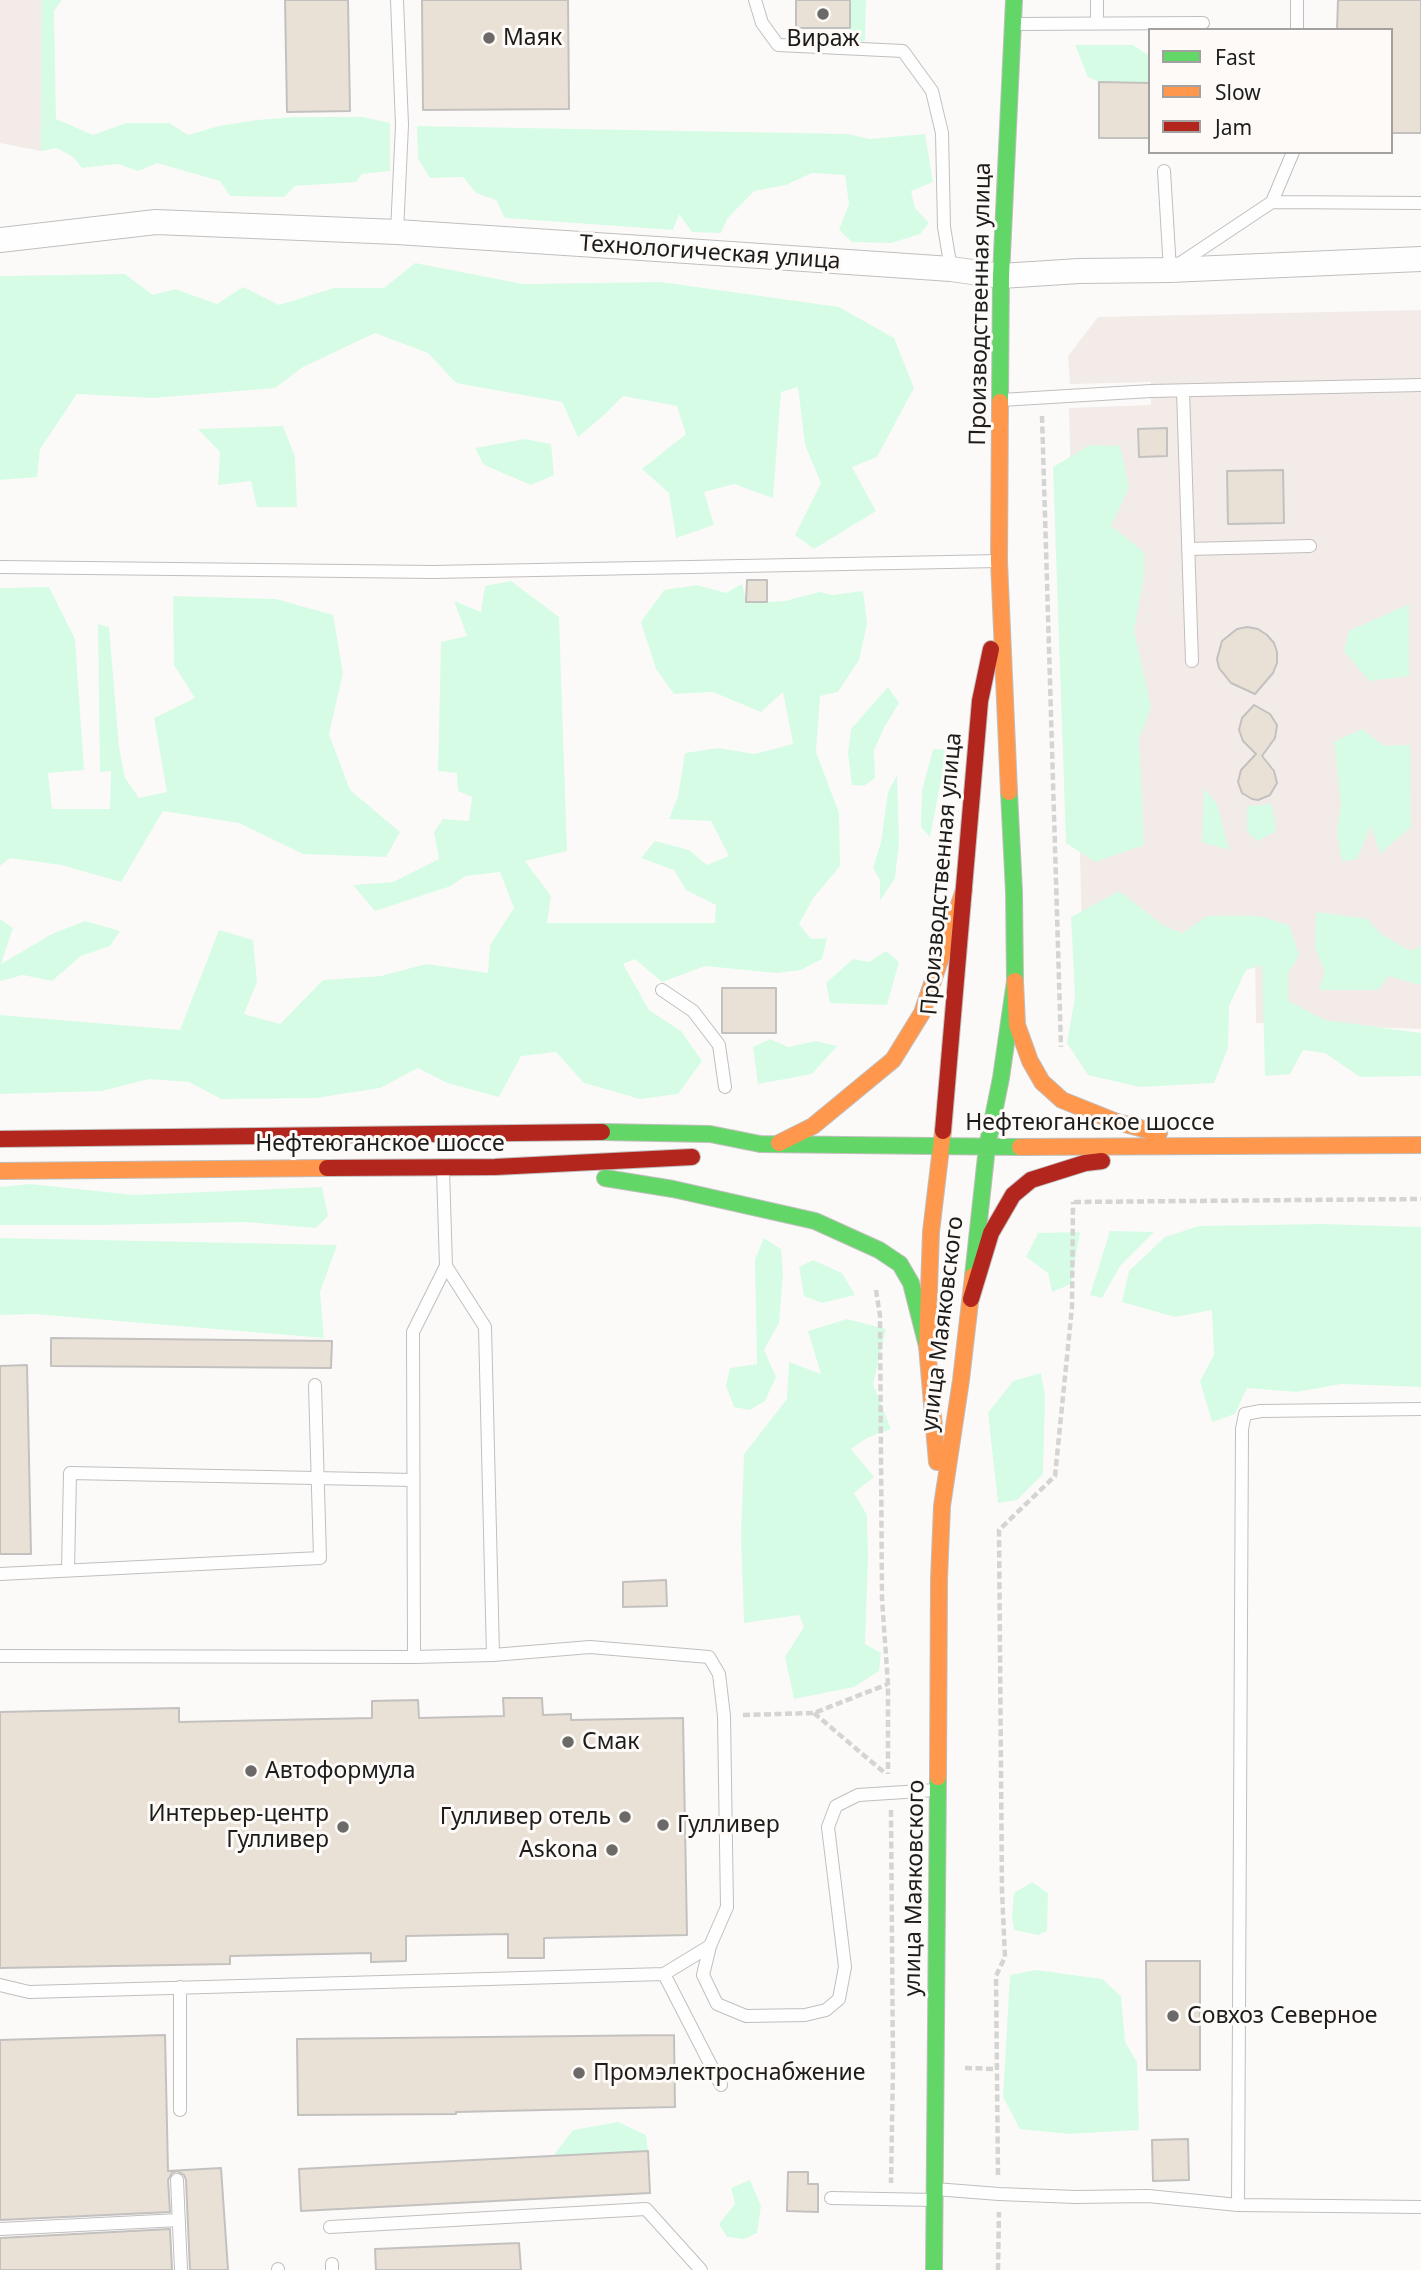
<!DOCTYPE html>
<meta charset="utf-8">
<style>
body{margin:0}
#map{position:relative;width:1421px;height:2270px;overflow:hidden;background:#fcfaf8;font-family:"Noto Sans",sans-serif}
canvas{display:block}
.legend{position:absolute;left:1148px;top:28px;width:245px;height:126px;box-sizing:border-box;background:#fdfaf7;border:2px solid #a3a19f;margin:0;padding:9px 12px;list-style:none;font-size:21px;color:#1d1c1b}
.legend li{display:flex;align-items:center;gap:14px;height:35px}
.legend b{width:35px;border:2px solid #a3a19f}
</style>
<div id="map">
<canvas width="1421" height="2270"></canvas>
<ul class="legend">
<li><b style="height:9px;background:#63d668"></b>Fast</li>
<li><b style="height:9px;background:#ff974d"></b>Slow</li>
<li><b style="height:9px;background:#b3261e"></b>Jam</li>
</ul>
</div>
<script>
const ctx = document.querySelector('canvas').getContext('2d');
ctx.lineJoin = 'round';
function fillPath(path, color) { ctx.fillStyle = color; ctx.fill(path, 'evenodd'); }
const toPath = rows => new Path2D(rows.map(r => 'M' + r).join(''));
function strokePath(path, color, width, dash) { ctx.strokeStyle = color; ctx.lineWidth = width; ctx.lineCap = dash ? 'butt' : 'round'; ctx.setLineDash(dash || []); ctx.stroke(path); }
function label(font, color, halo, rows, align = 'center') {
  ctx.font = font + ' "Noto Sans",sans-serif'; ctx.lineWidth = 6; ctx.setLineDash([]); ctx.textBaseline = 'middle'; ctx.strokeStyle = halo; ctx.fillStyle = color; for (const [text, x, y, turn = 0] of rows) {
    ctx.save(); ctx.translate(x, y); ctx.rotate((+turn || 0) * Math.PI / 180); ctx.textAlign = isNaN(turn) ? turn : align; if (halo) ctx.strokeText(text, 0, 0); ctx.fillText(text, 0, 0); ctx.restore();
  }
}
fillPath(toPath([
 [0,0,42,0,41,151,0,143],
 [1421,310,1421,1029,1256,1023,1255,952,1084,1016,1069,408,1151,405,1151,382,1070,384,1068,356,1098,317]
]), '#f2ebe7');
fillPath(toPath([
 [42,0,62,0,54,11,56,119,93,135,126,123,169,123,188,135,219,126,257,120,294,117,363,117,390,123,390,171,362,174,356,182,295,186,284,197,230,196,220,181,157,163,138,171,118,164,82,168,73,157,57,148,41,151],
 [850,0,866,0,865,41,851,43],
 [1075,45,1133,45,1150,56,1150,83,1099,82,1088,77],
 [417,126,848,134,869,139,925,134,933,182,911,191,915,208,929,223,920,234,891,243,852,242,839,230,849,204,845,175,812,173,786,185,754,191,727,219,721,233,692,232,679,214,673,230,505,218,496,200,476,193,463,177,430,178,418,159],
 [415,263,523,284,661,282,839,307,894,338,914,388,877,457,852,467,876,511,814,549,795,535,821,483,805,445,798,387,781,392,773,498,734,484,704,492,714,525,676,538,669,493,642,469,686,434,677,406,623,396,603,416,578,437,562,402,456,383,428,353,375,333,303,367,275,388,153,398,77,394,40,449,37,477,0,480,0,276,125,274,153,295,175,289,217,304,243,287,279,305,334,288,384,288],
 [283,426,295,457,297,507,257,507,251,481,218,485,220,452,198,429],
 [525,439,551,444,554,475,531,485,484,465,475,448],
 [1090,445,1120,446,1129,487,1111,526,1144,552,1144,576,1134,631,1151,707,1139,739,1144,845,1095,862,1066,843,1053,467],
 [511,581,559,617,567,851,525,861,551,896,547,923,715,923,716,905,686,890,674,870,641,858,655,841,689,850,707,865,729,856,711,821,669,819,678,796,685,753,718,748,755,754,793,744,783,692,761,712,713,692,674,694,656,669,641,622,664,590,697,585,726,593,742,584,747,602,767,602,785,601,819,592,833,595,863,591,867,624,859,660,838,692,820,696,816,752,839,813,840,866,814,897,799,924,811,939,827,938,822,959,801,970,777,973,705,966,662,982,635,959,623,964,649,1010,681,1031,702,1061,678,1094,640,1099,584,1083,556,1052,521,1056,499,1097,447,1083,418,1068,380,1088,316,1098,221,1099,189,1082,149,1079,102,1091,0,1094,0,1015,180,1030,219,930,253,940,257,982,244,1014,280,1024,323,980,381,976,426,964,488,973,490,945,514,908,500,872,465,876,451,886,375,911,353,885,393,882,439,859,434,832,443,819,469,821,472,797,458,791,457,773,438,771,441,642,467,636,454,601,481,612,485,586],
 [49,587,75,639,84,770,48,773,52,809,110,809,111,771,100,772,98,624,109,627,119,747,125,778,139,798,167,792,154,718,195,698,174,665,173,596,276,599,333,615,343,673,329,734,350,790,400,832,386,857,303,854,239,823,163,811,121,882,61,865,10,858,0,866,0,588],
 [1409,604,1409,676,1369,681,1344,651,1349,631],
 [888,687,899,703,885,726,874,750,875,778,864,786,852,785,848,754,851,729],
 [1362,729,1384,746,1410,745,1411,827,1380,854,1371,825,1357,859,1342,861,1337,834,1341,802,1334,742],
 [933,749,947,750,930,837,921,827,922,791],
 [897,775,899,842,895,878,880,901,880,880,873,868,881,842,888,792],
 [1204,788,1217,804,1229,850,1202,842],
 [1272,804,1276,831,1258,841,1247,832,1247,806],
 [1119,891,1164,926,1183,933,1207,916,1259,916,1289,925,1299,955,1288,974,1288,1001,1325,1020,1421,1033,1421,1076,1360,1077,1325,1053,1303,1050,1290,1074,1265,1076,1262,965,1246,970,1229,1006,1228,1048,1214,1083,1140,1087,1088,1075,1067,1043,1075,997,1071,917],
 [1316,912,1367,919,1381,934,1410,951,1421,946,1421,985,1389,976,1378,990,1319,990,1325,971,1315,948],
 [0,919,13,928,1,964,52,934,85,921,120,931,110,946,81,956,52,981,23,975,0,981],
 [886,951,899,962,887,1005,830,1003,826,983,853,959,869,962],
 [770,1039,788,1047,816,1041,837,1046,812,1074,758,1084,753,1047],
 [30,1184,134,1195,322,1187,328,1216,316,1228,246,1222,97,1225,0,1225,0,1187],
 [1322,1224,1421,1227,1421,1387,1341,1384,1296,1392,1247,1388,1235,1414,1212,1422,1200,1381,1214,1355,1212,1310,1175,1317,1122,1302,1129,1271,1165,1237,1199,1226],
 [1110,1231,1154,1232,1120,1266,1102,1298,1090,1295],
 [1080,1232,1071,1284,1052,1292,1048,1273,1026,1257,1038,1233],
 [0,1238,337,1245,320,1292,324,1338,34,1314,0,1315],
 [764,1238,781,1249,783,1275,779,1323,764,1350,776,1377,765,1401,750,1410,734,1407,726,1386,730,1368,757,1364,755,1260],
 [813,1260,842,1273,855,1295,822,1303,804,1296,799,1267],
 [847,1319,886,1329,873,1384,891,1429,867,1438,851,1449,874,1477,854,1493,867,1515,868,1558,865,1644,881,1653,879,1671,854,1687,794,1699,785,1657,804,1627,799,1615,744,1623,741,1535,744,1454,787,1399,789,1362,821,1374,808,1331],
 [1041,1373,1045,1396,1043,1474,1017,1500,998,1503,988,1413,1013,1381],
 [1032,1882,1048,1893,1047,1931,1038,1935,1014,1930,1012,1917,1014,1893],
 [1036,1970,1102,1979,1121,1996,1125,2042,1137,2062,1139,2130,1069,2134,1020,2129,1003,2097,1010,1975],
 [618,2122,646,2135,648,2151,553,2156,573,2130],
 [750,2180,761,2206,757,2233,744,2239,727,2237,719,2224,735,2204,731,2188]
]), '#d7fce6');
const building = toPath([
 [285,0,348,0,350,111,287,112,285,0],
 [422,0,568,0,569,109,423,110,422,0],
 [796,0,850,0,850,28,796,28,796,0],
 [1338,0,1421,0,1421,133,1391,133,1391,30,1337,30,1338,0],
 [1099,82,1150,83,1150,138,1099,138,1099,82],
 [1167,428,1167,456,1139,457,1138,429,1167,428],
 [1283,470,1284,523,1228,524,1227,471,1283,470],
 [747,580,767,580,767,602,746,602,747,580],
 [1247,627,1258,629,1267,635,1274,643,1277,652,1277,663,1273,673,1255,694,1231,683,1219,668,1217,659,1222,641,1237,629,1247,627],
 [1254,705,1270,714,1277,725,1275,738,1262,756,1274,771,1277,783,1270,795,1258,800,1252,799,1242,793,1238,782,1241,770,1256,754,1243,741,1239,730,1242,718,1254,705],
 [722,988,776,988,776,1033,722,1033,722,988],
 [51,1338,332,1341,331,1368,51,1366,51,1338],
 [27,1365,31,1554,0,1554,0,1366,27,1365],
 [666,1580,667,1606,623,1607,623,1582,666,1580],
 [503,1698,542,1698,543,1715,571,1714,571,1720,683,1718,687,1935,544,1938,544,1958,508,1958,508,1934,406,1936,406,1961,371,1962,371,1953,230,1956,230,1964,0,1968,0,1712,179,1708,179,1722,372,1718,372,1701,418,1700,419,1718,504,1716,503,1698],
 [1146,1961,1200,1961,1200,2070,1147,2070,1146,1961],
 [165,2035,168,2171,221,2168,228,2270,190,2270,186,2180,184,2175,177,2171,172,2173,168,2180,170,2212,0,2220,0,2040,165,2035],
 [674,2035,675,2107,456,2112,456,2114,298,2115,297,2039,674,2035],
 [1188,2139,1189,2180,1153,2181,1152,2140,1188,2139],
 [648,2151,650,2193,301,2211,299,2169,648,2151],
 [788,2172,808,2172,808,2184,818,2184,818,2212,787,2211,788,2172],
 [170,2229,172,2270,0,2270,0,2238,170,2229],
 [519,2243,521,2270,376,2270,375,2249,519,2243]
]);
fillPath(building, '#eae1d6');
strokePath(building, '#c3c1c0', 2);
const lane = toPath([
 [397,0,402,125,397,232],
 [755,0,762,23,778,45,903,51,932,91,942,133,944,227,951,269],
 [1097,0,1097,23],
 [1014,24,1203,23],
 [1297,30,1297,0],
 [1164,171,1170,270],
 [1272,202,1421,203],
 [1176,266,1272,202,1293,152],
 [1183,391,1192,661],
 [1001,400,1151,391,1421,385],
 [1188,549,1310,546],
 [0,567,433,572,999,561],
 [662,990,693,1011,719,1045,725,1087],
 [446,1266,485,1327,493,1655],
 [68,1570,70,1473,413,1480],
 [0,1574,320,1558,315,1385],
 [0,1656,414,1657,493,1655,590,1647,709,1657,719,1674,724,1716,727,1907,710,1946,664,1974,29,1992,0,1985],
 [414,1657,413,1332,446,1266,443,1170],
 [710,1946,703,1975,717,2004,746,2016,805,2015,826,2010,839,1999,845,1967,828,1827,836,1806,858,1795,936,1790],
 [664,1974,721,2085],
 [180,1987,180,2110],
 [177,2180,181,2270],
 [935,2189,999,2194,1075,2197,1148,2196,1238,2205,1421,2207],
 [831,2198,934,2200],
 [1238,2205,1242,1429,1245,1414,1261,1411,1421,1409],
 [330,2227,646,2209,701,2270],
 [0,2229,179,2220],
 [332,2264,332,2270],
 [278,2269,278,2270]
]);
const street = toPath([
 [0,240,156,222,397,232,672,250,951,269,1001,276,1079,271,1170,270,1421,259]
]);
const fast = toPath([
 [1000,402,1001,276,1014,0],
 [602,1132,710,1134,760,1144,1020,1147],
 [605,1178,673,1189,815,1221,879,1250,900,1264,911,1283,927,1346],
 [973,1276,987,1147,1001,1078,1015,981,1014,892,1009,792],
 [934,2270,938,1777]
]);
const slow = toPath([
 [1000,402,999,561,1009,792],
 [1015,981,1017,1025,1030,1061,1042,1082,1062,1100,1117,1122,1159,1133],
 [779,1143,813,1126,893,1060,922,1013,964,890],
 [1020,1147,1421,1145],
 [0,1171,327,1168],
 [937,1462,927,1346,931,1232,943,1131],
 [938,1777,939,1579,942,1506,961,1380,973,1276]
]);
const jam = toPath([
 [943,1131,980,701,991,649],
 [0,1139,602,1132],
 [327,1168,495,1167,692,1157],
 [971,1299,991,1233,1013,1195,1031,1180,1085,1163,1102,1161]
]);
strokePath(lane, '#c0bfbd', 14);
strokePath(street, '#c0bfbd', 26);
strokePath(fast, '#c0bfbd', 18);
strokePath(slow, '#c0bfbd', 18);
strokePath(jam, '#c0bfbd', 18);
strokePath(toPath([
 [1042,416,1061,1047],
 [1074,1202,1421,1199],
 [876,1290,880,1316,882,1599,888,1684,888,1774],
 [814,1713,886,1774],
 [743,1715,814,1713,888,1684],
 [891,1810,893,2067,891,2183],
 [965,2068,995,2069],
 [998,2175,996,1976,1005,1957,1002,1891,999,1530,1055,1476,1072,1307,1073,1202],
 [998,2270,999,2212]
]), '#d4d4d3', 4.5, [7, 3.5]);
strokePath(lane, '#fffefe', 12);
strokePath(street, '#fffefe', 24);
strokePath(fast, '#63d668', 16);
strokePath(slow, '#ff974d', 16);
strokePath(jam, '#b3261e', 16);
for (const [x, y, r, color] of [
 [823,14,7,"#6b6a68"],
 [489,38,7,"#6b6a68"],
 [568,1742,7,"#6b6a68"],
 [251,1771,7,"#6b6a68"],
 [625,1817,7,"#6b6a68"],
 [663,1825,7,"#6b6a68"],
 [343,1827,7,"#6b6a68"],
 [612,1850,7,"#6b6a68"],
 [1173,2016,7,"#6b6a68"],
 [579,2073,7,"#6b6a68"]
]) { const dot = new Path2D(); dot.arc(x, y, r, 0, 2 * Math.PI); ctx.fillStyle = color; ctx.fill(dot); strokePath(dot, '#fdfaf7', 2.5); }
label('23px', '#1d1c1b', '#fdfaf7', [
 ["Маяк",503,38],
 ["Вираж",823,39,"center"],
 ["Смак",582,1742],
 ["Автоформула",265,1771],
 ["Интерьер-центр",329,1814,"right"],
 ["Гулливер",329,1840,"right"],
 ["Гулливер отель",611,1817,"right"],
 ["Гулливер",677,1825],
 ["Askona",598,1850,"right"],
 ["Совхоз Северное",1187,2016],
 ["Промэлектроснабжение",593,2073]
], 'left');
label('23px', '#1d1c1b', '#fdfaf7', [
 ["Технологическая улица",710,253,4],
 ["Производственная улица",981,304,-89],
 ["Производственная улица",942,874,-85],
 ["Нефтеюганское шоссе",1090,1123],
 ["Нефтеюганское шоссе",380,1144],
 ["улица Маяковского",943,1324,-83],
 ["улица Маяковского",915,1888,-89]
]);
</script>
